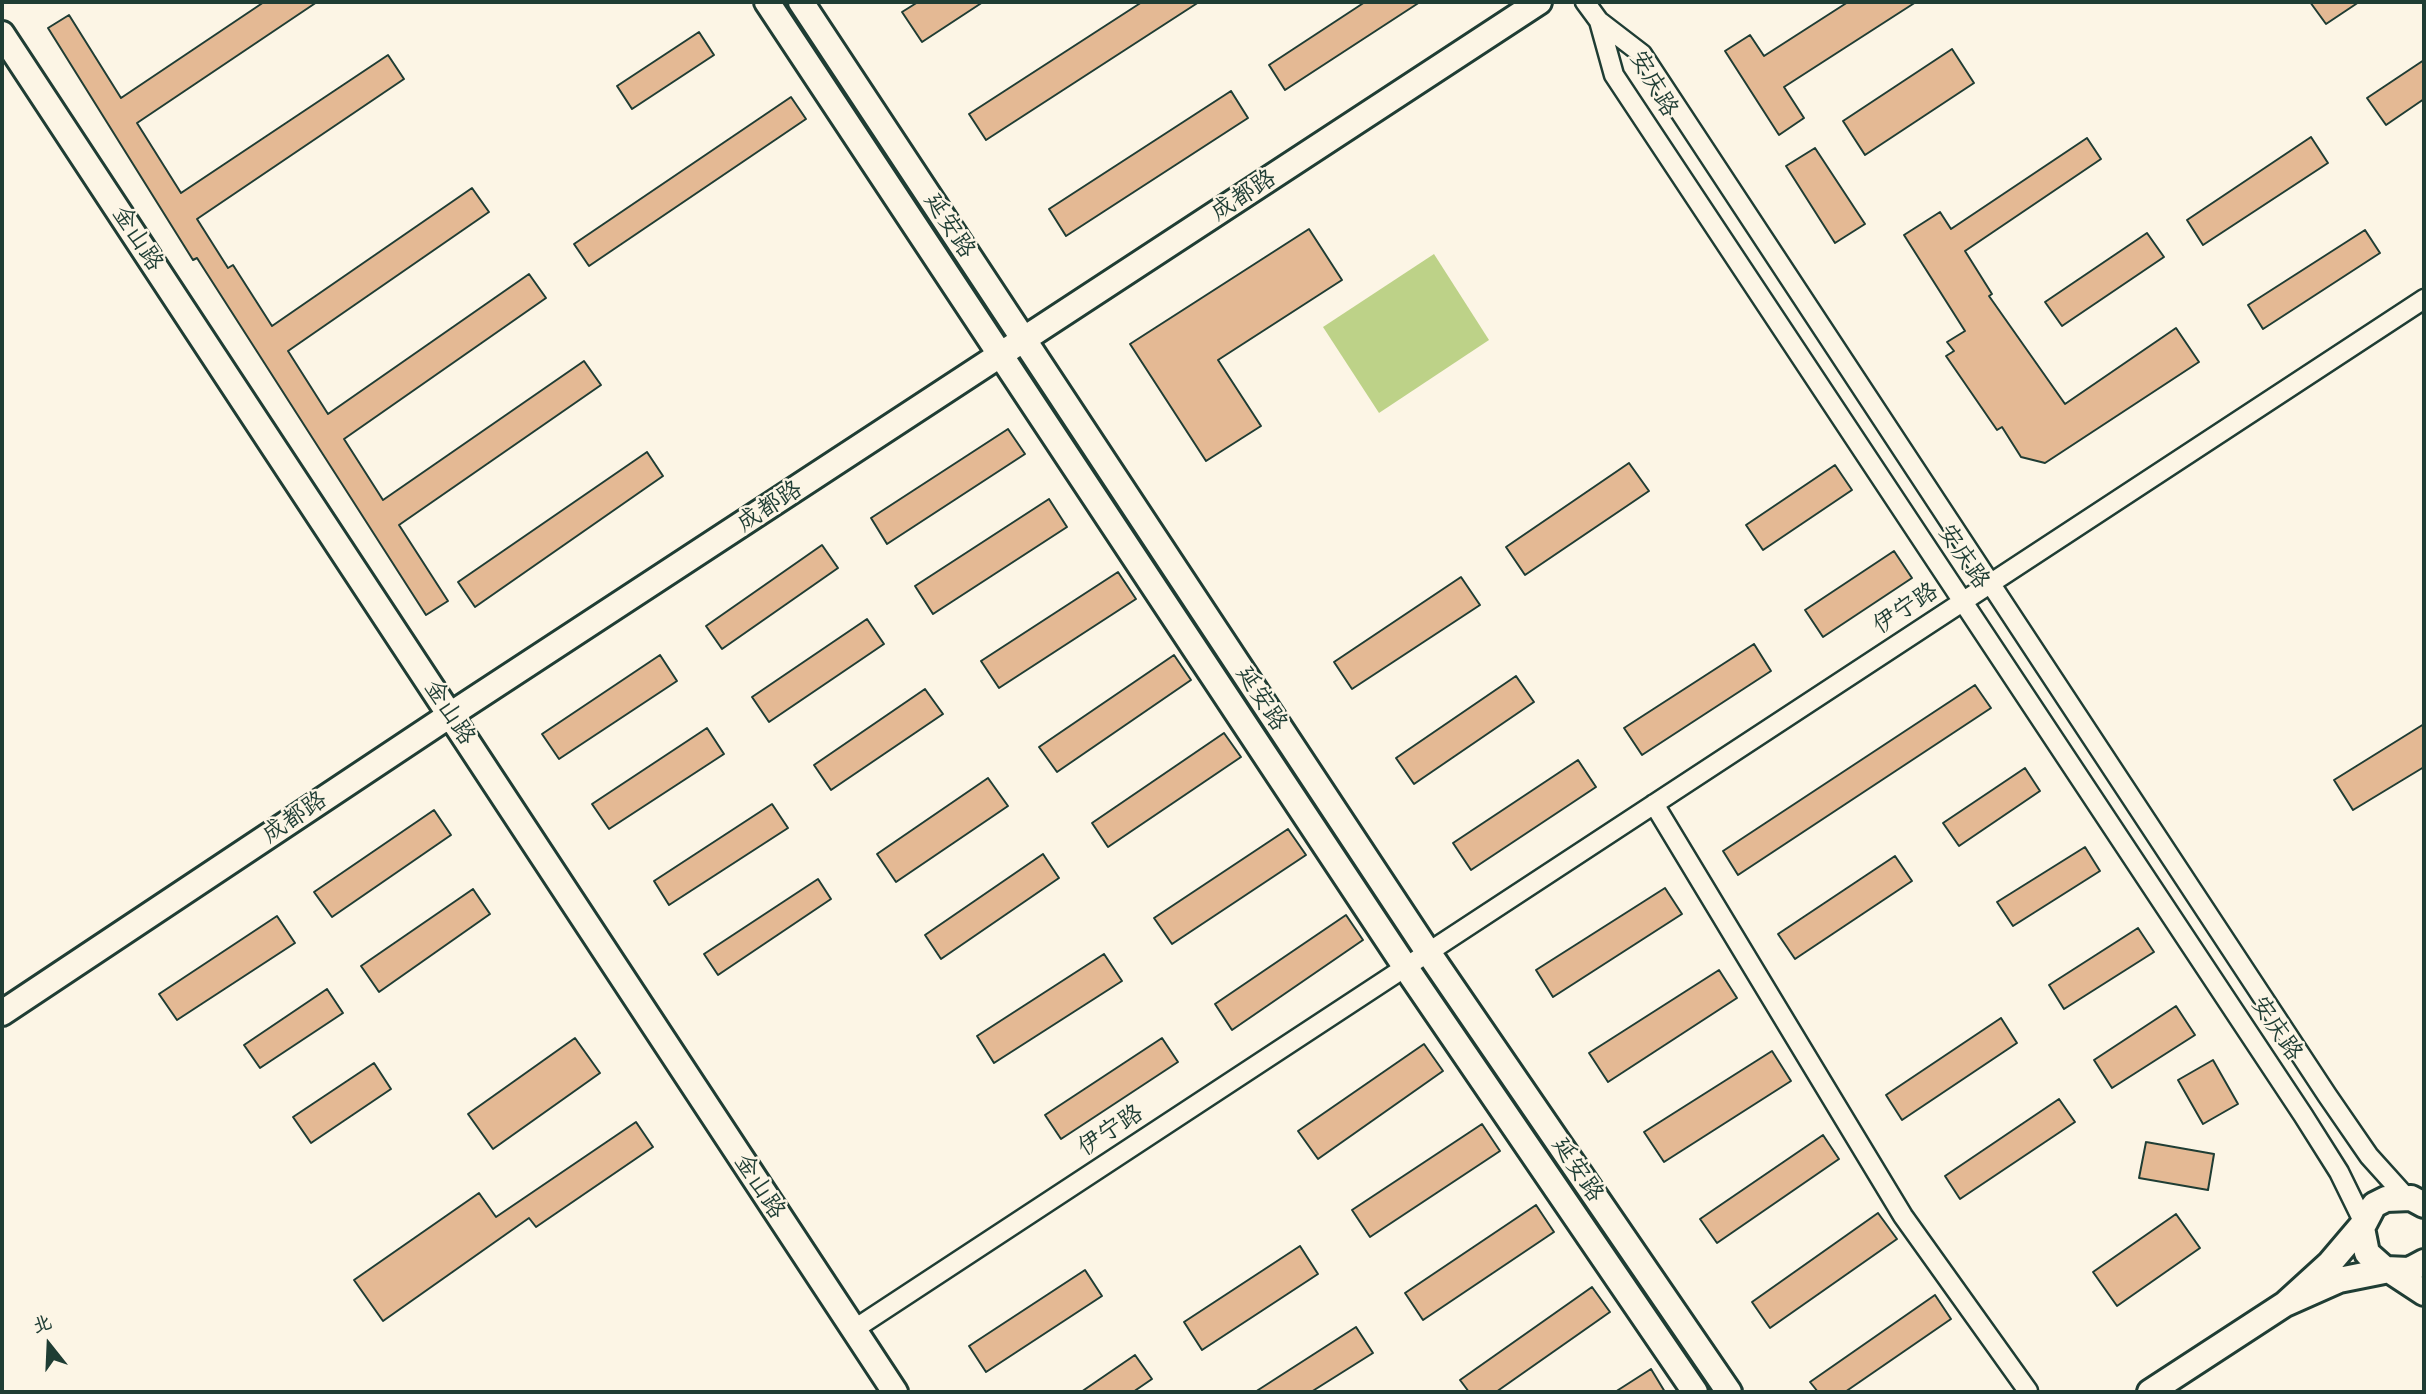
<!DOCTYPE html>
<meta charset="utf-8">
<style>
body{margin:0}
#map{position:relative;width:2426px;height:1394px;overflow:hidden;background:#fcf5e5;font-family:"Balsamiq Sans","LXGW WenKai TC",sans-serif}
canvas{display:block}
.frame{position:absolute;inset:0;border:4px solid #1f3d34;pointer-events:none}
.north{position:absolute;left:14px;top:1310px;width:70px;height:70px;-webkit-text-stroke:5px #fcf5e5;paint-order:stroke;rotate:342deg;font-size:19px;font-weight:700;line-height:28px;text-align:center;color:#1f3d34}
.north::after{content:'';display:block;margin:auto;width:24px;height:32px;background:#1f3d34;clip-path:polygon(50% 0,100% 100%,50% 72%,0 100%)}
</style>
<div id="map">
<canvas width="2426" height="1394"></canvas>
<div class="frame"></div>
<div class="north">北</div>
</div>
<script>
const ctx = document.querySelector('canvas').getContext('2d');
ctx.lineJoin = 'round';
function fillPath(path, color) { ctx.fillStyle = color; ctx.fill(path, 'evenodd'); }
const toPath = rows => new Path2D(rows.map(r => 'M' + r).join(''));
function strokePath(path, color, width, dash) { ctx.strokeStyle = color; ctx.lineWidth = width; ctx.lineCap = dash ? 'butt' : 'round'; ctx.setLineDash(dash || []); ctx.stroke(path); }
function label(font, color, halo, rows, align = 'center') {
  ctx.font = font + ' "Balsamiq Sans","LXGW WenKai TC",sans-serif'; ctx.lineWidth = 5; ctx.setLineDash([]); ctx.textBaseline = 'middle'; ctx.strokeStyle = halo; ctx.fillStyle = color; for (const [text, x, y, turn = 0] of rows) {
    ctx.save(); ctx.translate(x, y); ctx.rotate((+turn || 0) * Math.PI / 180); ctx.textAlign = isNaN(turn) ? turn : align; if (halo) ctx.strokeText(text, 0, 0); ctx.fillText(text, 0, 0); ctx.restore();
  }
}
fillPath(toPath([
 [1434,254,1489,340,1379,413,1323,327]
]), '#bdd288');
const building = toPath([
 [264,2,317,2,137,123,181,193,388,55,404,79,197,219,228,268,233,265,272,326,472,188,489,212,288,351,328,414,529,274,546,298,344,439,383,500,584,361,601,385,399,525,448,601,426,615,197,258,193,260,48,28,69,15,121,98,264,2],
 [918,2,983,2,922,42,902,12,918,2],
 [1142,2,1199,2,986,140,969,114,1142,2],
 [1365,2,1420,2,1285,90,1269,65,1365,2],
 [1848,2,1916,2,1784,87,1804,118,1779,135,1725,51,1750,35,1764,56,1848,2],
 [2310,2,2359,2,2326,24,2310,2],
 [699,32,714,55,632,109,617,86,699,32],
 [1952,49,1974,83,1865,155,1843,121,1952,49],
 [2424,60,2424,99,2386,125,2367,98,2424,60],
 [1231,91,1248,118,1066,236,1049,209,1231,91],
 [791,97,806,119,589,266,574,244,791,97],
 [2311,137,2328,163,2203,245,2187,220,2311,137],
 [2087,138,2101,159,1965,251,1992,294,1989,296,2065,404,2176,328,2199,362,2045,463,2021,457,2002,427,1997,430,1946,356,1954,351,1947,342,1965,331,1904,235,1940,212,1951,229,2087,138],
 [1815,148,1865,224,1835,243,1786,166,1815,148],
 [1309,229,1342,280,1218,360,1261,426,1206,461,1130,344,1309,229],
 [2365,230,2380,253,2263,329,2248,305,2365,230],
 [2147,233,2164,257,2062,326,2045,302,2147,233],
 [1008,429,1025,454,887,544,871,518,1008,429],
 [647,452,663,476,475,607,458,582,647,452],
 [1629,463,1649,491,1525,575,1506,547,1629,463],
 [1835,465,1852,490,1763,550,1746,525,1835,465],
 [1049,499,1067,527,933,614,915,586,1049,499],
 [822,545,838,568,722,649,706,626,822,545],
 [1894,551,1912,578,1823,637,1805,610,1894,551],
 [1118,572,1136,599,999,688,981,661,1118,572],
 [1461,577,1480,605,1352,689,1334,662,1461,577],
 [867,619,884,644,769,722,752,697,867,619],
 [1754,644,1771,671,1642,755,1624,728,1754,644],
 [660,655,677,681,559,759,542,734,660,655],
 [1174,655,1191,680,1057,772,1039,747,1174,655],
 [1516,676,1534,702,1414,784,1396,758,1516,676],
 [1975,685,1991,708,1738,875,1723,851,1975,685],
 [925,689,943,714,831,790,814,765,925,689],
 [2424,724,2424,767,2353,810,2334,780,2424,724],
 [707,728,724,754,609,829,592,804,707,728],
 [1224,733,1241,757,1108,847,1092,823,1224,733],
 [1578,760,1596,787,1471,870,1453,843,1578,760],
 [2025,768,2040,791,1959,846,1943,823,2025,768],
 [988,778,1008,806,896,882,877,854,988,778],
 [772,804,788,828,669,905,654,881,772,804],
 [434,810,451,835,332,917,314,892,434,810],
 [1288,829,1306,855,1172,944,1154,918,1288,829],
 [2085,847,2100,871,2013,926,1997,902,2085,847],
 [1043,854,1059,878,941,959,925,935,1043,854],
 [1895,856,1912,881,1795,959,1778,934,1895,856],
 [818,879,831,899,718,975,704,954,818,879],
 [1665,888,1682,914,1553,997,1536,970,1665,888],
 [473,889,490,914,379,992,361,966,473,889],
 [1346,915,1363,940,1232,1030,1215,1004,1346,915],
 [277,916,295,943,177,1020,159,994,277,916],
 [2138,928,2154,952,2064,1009,2049,985,2138,928],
 [1104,954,1122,981,994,1063,977,1036,1104,954],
 [1719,970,1737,998,1608,1082,1589,1053,1719,970],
 [327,989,343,1013,260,1068,244,1045,327,989],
 [2176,1006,2195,1035,2112,1088,2094,1060,2176,1006],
 [2001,1018,2017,1043,1902,1120,1886,1095,2001,1018],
 [575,1038,600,1073,493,1149,468,1114,575,1038],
 [1162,1038,1178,1062,1061,1139,1045,1115,1162,1038],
 [1424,1044,1443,1071,1318,1159,1298,1131,1424,1044],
 [1772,1051,1791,1081,1664,1162,1644,1132,1772,1051],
 [2213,1060,2238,1104,2203,1124,2178,1080,2213,1060],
 [374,1063,391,1089,311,1143,293,1117,374,1063],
 [2059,1099,2075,1122,1960,1199,1945,1176,2059,1099],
 [636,1122,653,1147,536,1227,529,1218,383,1321,354,1280,479,1193,496,1217,636,1122],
 [1482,1124,1500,1151,1370,1237,1352,1210,1482,1124],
 [1823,1135,1839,1159,1717,1243,1700,1219,1823,1135],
 [2146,1142,2214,1154,2208,1190,2139,1178,2146,1142],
 [1536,1205,1554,1232,1423,1320,1405,1293,1536,1205],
 [1878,1213,1897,1239,1770,1328,1752,1302,1878,1213],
 [2176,1214,2200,1248,2117,1306,2093,1272,2176,1214],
 [1300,1246,1318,1274,1202,1350,1184,1322,1300,1246],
 [1085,1270,1102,1296,986,1372,969,1346,1085,1270],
 [1592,1287,1610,1312,1496,1392,1469,1392,1460,1380,1592,1287],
 [1935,1295,1951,1319,1845,1392,1818,1392,1810,1382,1935,1295],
 [1356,1327,1373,1353,1311,1392,1255,1392,1356,1327],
 [1135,1355,1152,1379,1133,1392,1081,1392,1135,1355],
 [1651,1369,1665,1392,1615,1392,1651,1369]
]);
fillPath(building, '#e4b994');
strokePath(building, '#1f3d34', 2);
const street = toPath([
 [1585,2,1599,21,1642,54,2327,1095,2369,1156,2406,1197],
 [1599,21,1614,75,2303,1115,2339,1172,2364,1223],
 [1654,804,1903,1216,2028,1391],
 [1415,961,2424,299],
 [853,1330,1395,974]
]);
const secondary = toPath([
 [767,2,1406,968,1695,1392],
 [801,2,1428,952,1729,1392],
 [2,34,895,1392],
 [2,1013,450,715,1539,2],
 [2424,1205,2411,1198,2386,1199,2374,1205,2362,1228,2367,1253,2385,1269,2409,1270,2424,1262],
 [2364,1223,2330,1263,2285,1304,2339,1280,2389,1270,2424,1293],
 [2150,1392,2285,1304]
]);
strokePath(street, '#1f3d34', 23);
strokePath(secondary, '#1f3d34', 30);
strokePath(street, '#fcf5e5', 18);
strokePath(secondary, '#fcf5e5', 24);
label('24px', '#1f3d34', '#fcf5e5', [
 ["安庆路",1653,84,60],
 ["成都路",1244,196,-33],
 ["延安路",949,226,57],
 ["金山路",137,239,57],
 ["成都路",770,507,-33],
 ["安庆路",1963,557,56],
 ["伊宁路",1906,609,-33],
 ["延安路",1261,699,57],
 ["金山路",449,713,57],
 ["成都路",295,818,-34],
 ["安庆路",2276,1029,56],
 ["伊宁路",1111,1131,-33],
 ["延安路",1577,1170,56],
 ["金山路",759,1187,57]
]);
</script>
